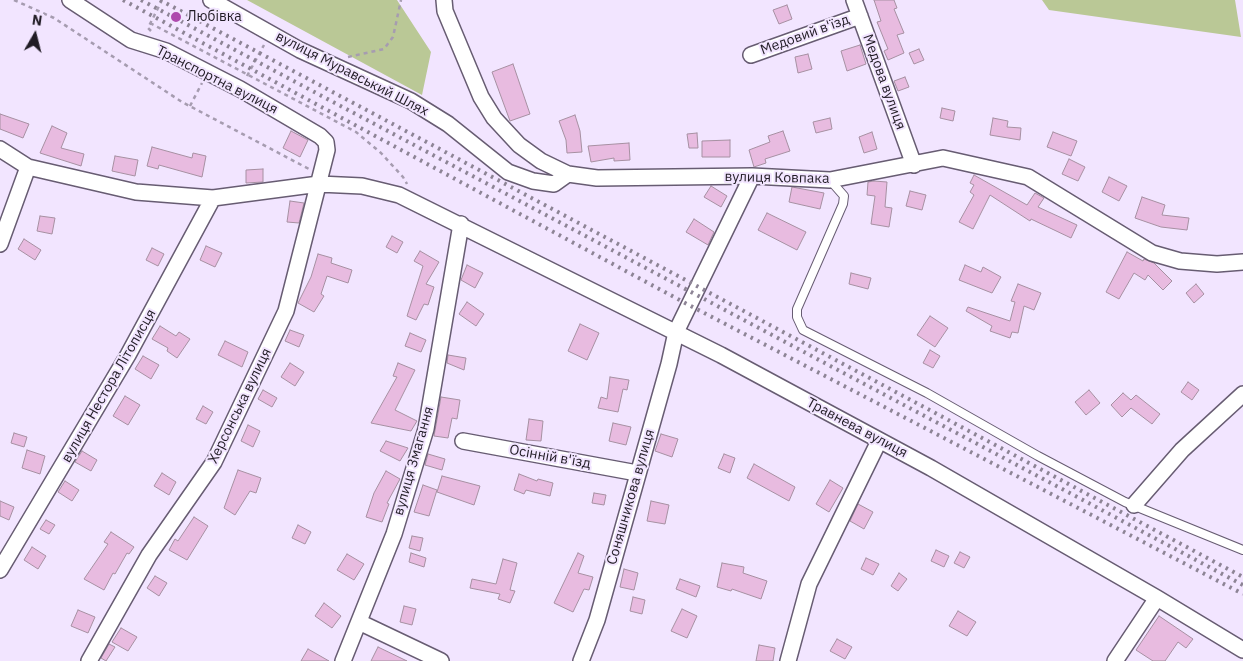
<!DOCTYPE html>
<meta charset="utf-8">
<style>
body{margin:0}
#map{position:relative;width:1243px;height:661px;overflow:hidden;background:#f2e5ff;font-family:"IBM Plex Sans",sans-serif}
canvas{display:block}
.north{position:absolute;left:10px;top:10px;width:50px;height:50px;-webkit-text-stroke:4px #f2e5ff;paint-order:stroke;rotate:8deg;font-size:14px;font-weight:700;line-height:20px;text-align:center;color:#211c25}
.north::after{content:'';display:block;margin:auto;width:18px;height:22px;background:#211c25;clip-path:polygon(50% 0,100% 100%,50% 72%,0 100%)}
</style>
<div id="map">
<canvas width="1243" height="661"></canvas>
<div class="north">N</div>
</div>
<script>
const ctx = document.querySelector('canvas').getContext('2d');
ctx.lineJoin = 'round';
function fillPath(path, color) { ctx.fillStyle = color; ctx.fill(path, 'evenodd'); }
const toPath = rows => new Path2D(rows.map(r => 'M' + r).join(''));
function strokePath(path, color, width, dash) { ctx.strokeStyle = color; ctx.lineWidth = width; ctx.lineCap = dash ? 'butt' : 'round'; ctx.setLineDash(dash || []); ctx.stroke(path); }
function label(font, color, halo, rows, align = 'center') {
  ctx.font = font + ' "IBM Plex Sans",sans-serif'; ctx.lineWidth = 4; ctx.setLineDash([]); ctx.textBaseline = 'middle'; ctx.strokeStyle = halo; ctx.fillStyle = color; for (const [text, x, y, turn = 0] of rows) {
    ctx.save(); ctx.translate(x, y); ctx.rotate((+turn || 0) * Math.PI / 180); ctx.textAlign = isNaN(turn) ? turn : align; if (halo) ctx.strokeText(text, 0, 0); ctx.fillText(text, 0, 0); ctx.restore();
  }
}
fillPath(toPath([
 [247,0,397,0,431,52,422,95],
 [1042,0,1235,0,1241,37,1049,10]
]), '#bac896');
const building = toPath([
 [874,0,894,0,897,8,894,9,904,33,897,35,904,53,888,60,884,51,888,49,877,22,881,21,874,0],
 [787,5,792,19,779,24,773,10,787,5],
 [860,45,866,64,847,71,841,51,860,45],
 [919,49,924,60,914,64,909,53,919,49],
 [808,54,812,69,798,73,795,57,808,54],
 [513,64,530,114,510,121,492,72,513,64],
 [905,77,909,87,898,91,894,81,905,77],
 [942,108,955,111,953,121,940,118,942,108],
 [0,114,29,124,23,138,0,129,0,114],
 [575,115,580,131,582,152,567,153,566,140,559,121,575,115],
 [830,118,832,129,816,133,813,122,830,118],
 [993,118,1008,121,1007,127,1021,128,1020,140,990,135,993,118],
 [52,126,67,133,61,148,84,154,81,166,40,153,52,126],
 [291,131,308,140,300,157,283,148,291,131],
 [783,131,790,151,765,159,766,163,754,167,749,150,770,142,768,136,783,131],
 [872,132,877,149,864,153,859,137,872,132],
 [1053,132,1077,141,1071,156,1047,147,1053,132],
 [697,133,698,148,689,148,687,134,697,133],
 [730,140,730,157,702,157,702,141,730,140],
 [629,143,630,160,614,161,614,158,591,162,588,146,629,143],
 [152,147,192,158,193,153,206,156,202,177,159,165,158,169,147,166,152,147],
 [115,156,138,160,135,176,112,171,115,156],
 [1069,159,1085,167,1078,181,1062,174,1069,159],
 [263,169,263,182,246,183,246,170,263,169],
 [974,175,1027,205,1035,193,1044,198,1038,207,1077,225,1071,238,1031,219,1030,221,990,195,973,229,959,222,974,195,970,192,974,185,970,183,974,175],
 [1109,177,1127,186,1119,201,1102,192,1109,177],
 [874,181,887,182,885,207,892,208,889,227,871,224,875,196,867,195,868,182,874,181],
 [711,186,727,196,721,207,704,197,711,186],
 [792,187,824,193,820,209,789,202,792,187],
 [910,191,926,195,922,210,906,206,910,191],
 [1142,197,1165,205,1162,215,1189,218,1187,230,1161,227,1135,218,1142,197],
 [290,201,304,203,299,223,287,222,290,201],
 [767,213,806,232,797,250,758,230,767,213],
 [40,216,55,218,52,234,37,231,40,216],
 [694,219,714,232,708,245,686,232,694,219],
 [392,236,403,242,397,253,386,247,392,236],
 [24,239,41,250,35,260,18,249,24,239],
 [206,246,222,253,215,267,200,260,206,246],
 [152,248,164,254,158,266,146,260,152,248],
 [420,251,439,262,426,284,434,287,428,305,424,304,416,320,407,316,423,266,414,261,420,251],
 [1127,252,1143,261,1144,259,1154,263,1172,281,1163,290,1148,275,1145,280,1134,273,1119,299,1106,292,1127,252],
 [318,254,332,258,331,263,352,270,348,283,327,276,321,294,324,296,314,312,298,303,311,277,318,254],
 [467,265,483,273,475,288,461,280,467,265],
 [965,265,981,272,983,267,1001,277,992,293,959,280,965,265],
 [851,273,871,278,868,289,849,284,851,273],
 [1018,284,1041,293,1034,310,1024,306,1018,333,1012,332,1010,338,990,331,992,326,966,311,968,307,1010,321,1015,302,1011,301,1018,284],
 [1196,284,1204,294,1194,303,1186,293,1196,284],
 [467,302,484,314,476,326,459,314,467,302],
 [930,316,948,328,935,347,917,335,930,316],
 [580,324,599,333,587,360,568,351,580,324],
 [160,326,176,336,179,332,190,339,177,358,167,351,168,348,152,339,160,326],
 [290,330,304,335,299,347,285,341,290,330],
 [410,333,426,340,421,352,405,346,410,333],
 [225,341,248,352,242,367,218,355,225,341],
 [930,350,940,356,933,368,923,363,930,350],
 [448,355,466,358,464,370,447,363,448,355],
 [143,356,159,365,151,379,135,369,143,356],
 [290,363,304,372,295,386,281,377,290,363],
 [398,363,415,370,395,410,417,421,411,431,371,423,397,377,393,376,398,363],
 [610,377,629,380,627,390,623,389,618,412,598,408,601,397,607,399,610,377],
 [1188,382,1199,390,1192,400,1181,392,1188,382],
 [263,390,277,398,272,407,258,399,263,390],
 [1089,390,1100,403,1086,415,1075,402,1089,390],
 [1123,393,1131,400,1136,395,1160,414,1152,424,1131,408,1122,417,1111,405,1123,393],
 [125,396,140,405,128,425,113,416,125,396],
 [441,397,460,400,457,419,452,418,448,438,434,436,441,397],
 [203,406,213,412,206,424,196,419,203,406],
 [529,419,543,421,541,441,526,440,529,419],
 [613,423,631,427,626,445,609,441,613,423],
 [248,425,260,431,253,447,241,441,248,425],
 [14,433,27,437,24,447,11,443,14,433],
 [661,434,678,439,672,457,655,451,661,434],
 [386,441,408,448,400,461,380,451,386,441],
 [27,450,45,456,40,474,22,468,27,450],
 [82,451,97,460,91,471,75,462,82,451],
 [428,454,445,459,442,470,425,465,428,454],
 [724,454,735,458,730,473,718,468,724,454],
 [754,464,795,487,789,501,747,478,754,464],
 [238,470,261,478,256,493,250,491,235,515,224,508,238,470],
 [386,471,400,479,387,503,389,504,382,522,366,517,374,493,386,471],
 [162,473,176,482,169,495,154,486,162,473],
 [519,474,537,481,538,479,553,483,550,496,526,490,524,494,514,490,519,474],
 [442,476,480,486,474,505,437,492,442,476],
 [830,480,843,488,829,512,816,504,830,480],
 [65,481,79,490,72,501,58,492,65,481],
 [423,485,437,490,429,516,414,512,423,485],
 [594,493,606,495,604,505,592,503,594,493],
 [0,501,14,507,9,520,0,516,0,501],
 [651,501,669,505,665,524,647,521,651,501],
 [858,504,873,512,864,529,850,521,858,504],
 [194,517,208,526,187,560,169,550,175,539,178,541,194,517],
 [46,520,55,525,49,534,40,529,46,520],
 [298,525,311,532,305,544,292,538,298,525],
 [111,532,134,547,129,554,127,553,115,574,113,573,104,590,84,579,108,544,104,542,111,532],
 [412,536,423,538,420,551,409,548,412,536],
 [32,547,46,556,38,569,24,560,32,547],
 [936,550,949,556,944,567,931,561,936,550],
 [960,552,970,557,964,568,954,563,960,552],
 [411,553,426,558,424,567,409,562,411,553],
 [578,553,584,556,578,573,593,577,589,590,584,589,573,612,554,603,578,553],
 [347,554,364,564,354,580,337,570,347,554],
 [866,558,879,564,873,575,861,569,866,558],
 [503,559,517,563,510,590,515,591,510,603,498,599,500,594,470,588,472,579,496,584,503,559],
 [722,563,744,567,743,573,767,581,761,599,732,589,731,591,717,587,722,563],
 [624,569,638,573,634,590,620,587,624,569],
 [899,573,907,579,898,591,891,586,899,573],
 [155,576,167,583,159,596,147,588,155,576],
 [680,579,700,586,696,597,676,589,680,579],
 [633,597,645,600,642,614,630,611,633,597],
 [324,603,341,616,332,628,315,616,324,603],
 [404,606,416,609,412,625,400,622,404,606],
 [682,609,697,616,687,638,671,631,682,609],
 [78,610,95,617,88,633,71,626,78,610],
 [958,611,976,622,967,636,949,626,958,611],
 [1159,616,1193,639,1186,648,1178,642,1165,661,1153,661,1136,650,1159,616],
 [121,628,137,637,128,651,112,642,121,628],
 [837,639,852,647,845,659,830,651,837,639],
 [109,644,115,647,106,661,101,658,109,644],
 [759,645,775,648,773,661,756,661,759,645],
 [378,647,407,661,371,661,378,647],
 [308,649,329,661,301,661,308,649]
]);
fillPath(building, '#e8bbe0');
strokePath(building, '#a690a2', 1);
const lane = toPath([
 [830,180,844,196,843,204,797,309,797,317,803,330,927,393,1038,456,1125,502,1243,550]
]);
const street = toPath([
 [70,0,131,40,166,51,240,89,320,136,326,142,327,150,286,311,214,462,149,555,89,661],
 [211,0,300,50,411,101,448,124,508,172,533,181,554,184,568,174],
 [444,0,445,11,481,97,494,118,519,145,541,161,568,174,597,178,752,176,830,180,943,158,1028,177,1152,253,1180,261,1217,264,1243,262],
 [854,0,914,165],
 [751,55,860,16],
 [0,149,28,167,136,192,213,198,319,184,362,186,399,195,721,355,931,468,1157,598,1243,650],
 [0,244,28,167],
 [463,441,637,473],
 [1134,505,1182,450,1243,394],
 [0,570,128,355,213,198],
 [359,622,441,661],
 [343,661,394,534,426,429,461,224],
 [581,661,597,620,669,364,676,332,752,176],
 [788,661,809,584,879,441],
 [1115,661,1157,598]
]);
strokePath(lane, '#675c72', 10);
strokePath(street, '#675c72', 18);
strokePath(toPath([
 [14,0,54,18,182,102,309,169],
 [150,23,356,132,381,153,403,177,407,184],
 [151,31,148,28,162,0],
 [348,57,384,49,393,37,401,0],
 [247,76,264,45],
 [190,106,202,83]
]), '#a69cb0', 2.5, [4, 4]);
strokePath(lane, '#fff', 8);
strokePath(street, '#fff', 15);
strokePath(toPath([
 [123,0,687,304,1243,594],
 [141,0,1243,585],
 [160,0,1243,577]
]), '#8d8495', 4, [2.5, 5]);
for (const [x, y, r, color] of [
 [176,17,6,"#ae49ae"]
]) { const dot = new Path2D(); dot.arc(x, y, r, 0, 2 * Math.PI); ctx.fillStyle = color; ctx.fill(dot); strokePath(dot, '#f2e5ff', 2); }
label('14px', '#211c25', '#f2e5ff', [
 ["Любівка",187,17]
], 'left');
label('14px', '#211c25', '#f2e5ff', [
 ["Медовий в'їзд",805,35,-20],
 ["вулиця Муравський Шлях",352,74,27],
 ["Транспортна вулиця",217,80,27],
 ["Медова вулиця",884,82,70],
 ["вулиця Ковпака",777,178,1],
 ["вулиця Нестора Літописця",109,386,-60],
 ["Херсонська вулиця",240,406,-64],
 ["Травнева вулиця",857,428,28],
 ["Осінній в'їзд",550,457,10],
 ["вулиця Змагання",414,461,-74],
 ["Соняшникова вулиця",631,497,-74]
]);
</script>
